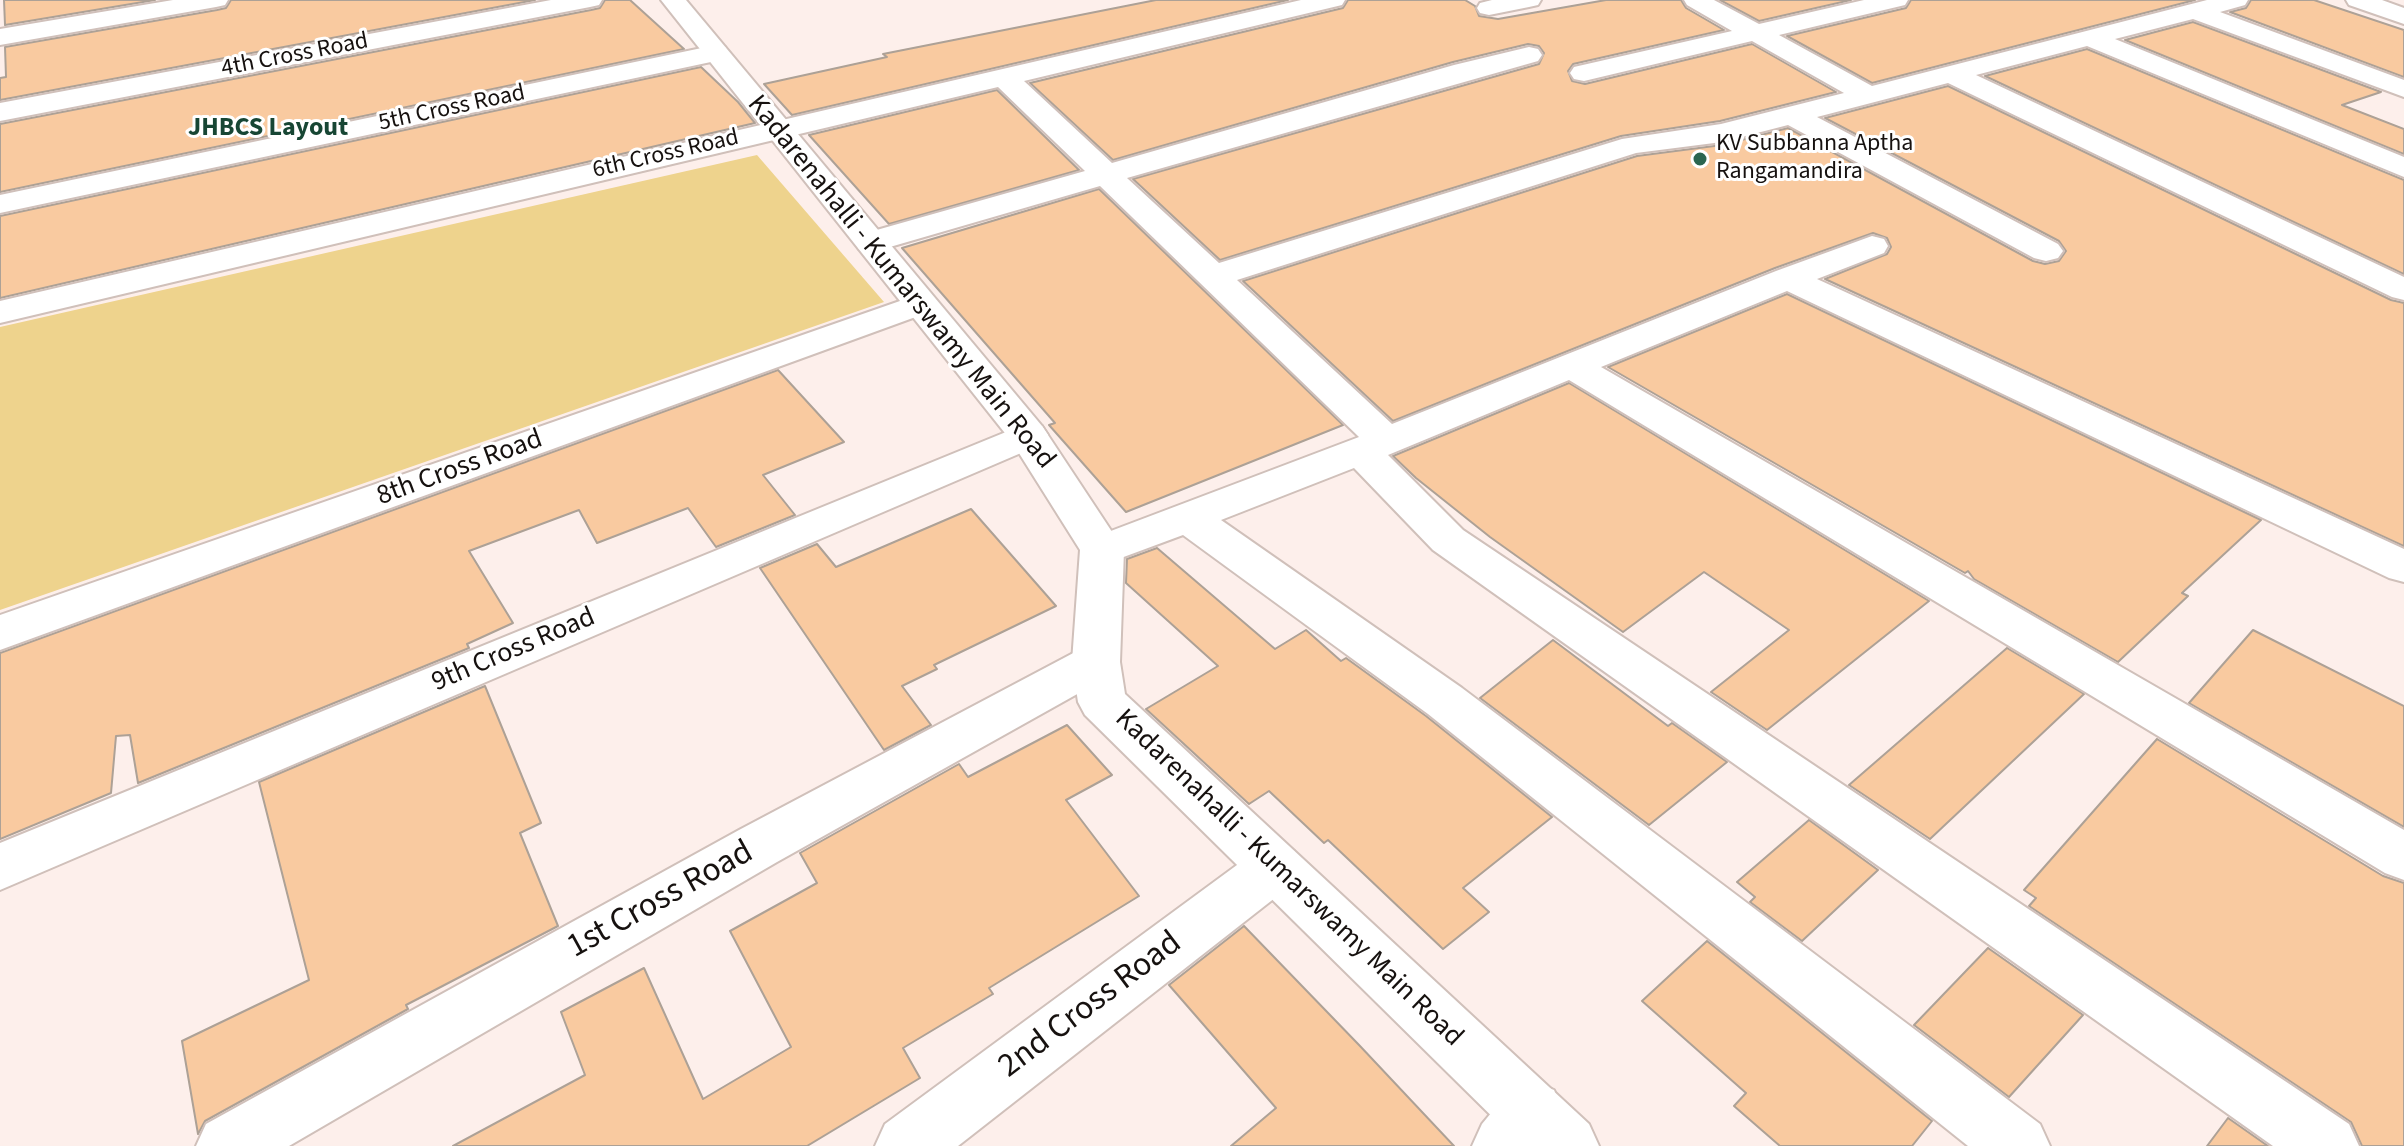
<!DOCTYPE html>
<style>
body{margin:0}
canvas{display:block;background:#fdefeb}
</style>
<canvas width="2404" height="1146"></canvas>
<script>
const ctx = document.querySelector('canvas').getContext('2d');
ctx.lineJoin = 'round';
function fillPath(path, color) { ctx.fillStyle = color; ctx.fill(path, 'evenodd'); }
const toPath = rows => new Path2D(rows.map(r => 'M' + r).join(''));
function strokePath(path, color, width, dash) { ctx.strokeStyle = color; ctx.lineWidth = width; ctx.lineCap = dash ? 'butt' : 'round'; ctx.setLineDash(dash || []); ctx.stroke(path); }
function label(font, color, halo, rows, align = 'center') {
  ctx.font = font + ' "Source Sans 3",sans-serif'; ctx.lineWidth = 6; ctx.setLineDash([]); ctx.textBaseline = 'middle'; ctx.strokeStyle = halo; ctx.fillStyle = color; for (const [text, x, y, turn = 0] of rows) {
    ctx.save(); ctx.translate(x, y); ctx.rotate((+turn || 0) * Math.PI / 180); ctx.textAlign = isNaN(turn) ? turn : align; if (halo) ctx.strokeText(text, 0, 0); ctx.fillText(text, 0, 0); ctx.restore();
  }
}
fillPath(toPath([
 [757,155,884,302,0,610,0,327]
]), '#eed38d');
const building = toPath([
 [4,0,155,0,5,25,4,0],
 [231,0,535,0,0,100,0,78,6,77,5,47,217,10,226,8,231,0],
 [605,0,630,0,684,49,0,192,0,124,591,10,600,8,605,0],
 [1156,0,1288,0,792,115,764,84,887,57,883,54,1156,0],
 [1348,0,1465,0,1475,6,1479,16,1498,19,1606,0,1681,0,1686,8,1724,30,1573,64,1568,71,1572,81,1585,84,1752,44,1836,92,1720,121,1621,136,1220,260,1133,179,1539,64,1544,53,1539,46,1528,44,1453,62,1113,160,1030,83,1343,8,1348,0],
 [1720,0,1851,0,1759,21,1720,0],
 [1911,0,2195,0,1872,83,1787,36,1906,8,1911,0],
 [2251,0,2314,0,2404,30,2404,77,2230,12,2246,8,2251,0],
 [2193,22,2381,92,2342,105,2404,129,2404,154,2125,40,2193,22],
 [2087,49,2404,180,2404,274,1985,76,2087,49],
 [701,67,738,102,755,123,0,298,0,216,701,67],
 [1948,86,2391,300,2404,303,2404,546,1825,279,1887,254,1891,247,1887,238,1873,233,1775,268,1393,421,1243,281,1637,156,1722,145,1788,128,2033,261,2045,264,2059,261,2066,251,2059,241,1825,118,1948,86],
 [997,90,1079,170,889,224,809,135,997,90],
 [1099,189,1343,425,1126,512,1049,425,1055,423,902,248,1099,189],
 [1787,294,2261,520,2182,593,2188,596,2118,662,1974,579,1968,571,1965,573,1608,367,1787,294],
 [778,370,844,442,763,475,795,515,716,547,688,508,597,543,579,510,469,551,513,623,467,644,469,648,138,783,130,735,116,736,111,793,0,839,0,653,778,370],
 [1569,383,1929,601,1767,730,1711,692,1789,630,1704,572,1623,632,1490,537,1416,478,1393,456,1569,383],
 [971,509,1056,606,934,665,937,669,902,686,931,725,884,750,760,568,817,544,836,567,971,509],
 [1157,548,1275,649,1306,630,1341,661,1346,658,1426,716,1552,817,1463,888,1489,912,1443,949,1328,840,1324,843,1269,791,1249,804,1146,709,1218,666,1126,583,1127,559,1157,548],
 [2253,630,2404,706,2404,827,2189,703,2253,630],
 [1553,640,1668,726,1672,723,1727,762,1649,825,1480,698,1553,640],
 [2007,648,2084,694,1930,839,1849,785,2007,648],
 [485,686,541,823,520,833,558,926,406,1005,408,1009,205,1121,198,1134,182,1041,309,980,259,782,485,686],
 [1067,725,1112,775,1066,800,1139,896,989,988,993,994,903,1048,920,1078,807,1146,453,1146,585,1075,561,1012,644,968,703,1099,791,1047,730,931,817,883,800,853,959,764,968,777,1067,725],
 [2157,739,2383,876,2404,883,2404,1146,2362,1146,2351,1122,2029,906,2036,898,2024,890,2157,739],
 [1809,820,1878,870,1802,941,1750,902,1755,897,1737,882,1809,820],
 [1244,926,1360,1046,1454,1146,1231,1146,1276,1108,1169,985,1244,926],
 [1707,941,1932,1121,1912,1146,1780,1146,1734,1106,1746,1093,1642,1001,1707,941],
 [1988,948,2083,1015,2009,1097,1914,1025,1988,948],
 [2228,1118,2268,1146,2207,1146,2228,1118]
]);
fillPath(building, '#f9caa0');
strokePath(building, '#ada196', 2);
const street = toPath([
 [173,0,228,0,225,5,216,7,0,45,0,29,173,0],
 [551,0,602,0,599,5,590,7,0,121,0,103,551,0],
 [1301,0,1345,0,1342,5,1024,81,1112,163,1454,65,1529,47,1538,49,1542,55,1538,61,1127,178,1219,263,1622,139,1721,124,1844,93,1752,41,1584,81,1574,79,1570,73,1574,67,1732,31,1687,5,1684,0,1714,0,1759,24,1864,0,1908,0,1905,5,1779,35,1872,86,2207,0,2248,0,2245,5,2220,12,2404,80,2404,97,2193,19,2115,39,2404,157,2404,177,2087,46,1976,75,2404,277,2404,300,2392,297,1948,83,1817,117,2058,244,2063,251,2058,258,2046,261,2034,258,1788,125,1722,142,1636,153,1237,280,1392,424,1776,271,1872,236,1884,239,1888,246,1884,253,1817,279,2404,549,2404,582,2389,578,1787,291,1601,367,2404,830,2404,880,2385,873,1569,380,1388,455,1463,530,2349,1124,2359,1146,2273,1146,1433,550,1354,468,1221,520,1462,688,2040,1124,2050,1146,1968,1146,1428,714,1183,535,1102,565,1087,560,1080,550,1087,540,1359,437,1100,186,883,249,871,252,859,249,855,242,859,235,1085,171,998,87,0,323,0,301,1301,0],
 [1492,0,1541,0,1538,5,1529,7,1489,15,1480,13,1477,8,1480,3,1492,0],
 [716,45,725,47,729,53,725,59,0,213,0,195,716,45],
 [920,294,932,297,937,304,932,311,0,650,0,615,920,294],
 [1028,423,1042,426,1048,435,1042,444,0,890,0,843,1028,423],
 [1096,645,1113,650,1120,662,1113,674,777,862,289,1146,196,1146,206,1124,739,830,1079,650,1096,645],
 [1275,844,1294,851,1302,867,1294,883,958,1146,875,1146,885,1124,1256,851,1275,844],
 [1532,1081,1554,1090,1563,1112,1554,1134,1544,1146,1472,1146,1482,1124,1510,1090,1532,1081]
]);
const secondary = toPath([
 [661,0,686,0,1042,426,1124,550,1120,662,1125,694,1589,1124,1599,1146,1522,1146,1085,715,1078,702,1072,662,1080,550,1012,442,661,0],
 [2346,0,2382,0,2404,8,2404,24,2349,5,2346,0]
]);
strokePath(street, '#d0c0ba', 4);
strokePath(secondary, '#d0c0ba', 4);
fillPath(street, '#fff');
fillPath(secondary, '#fff');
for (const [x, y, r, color] of [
 [1700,159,8,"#2b654f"]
]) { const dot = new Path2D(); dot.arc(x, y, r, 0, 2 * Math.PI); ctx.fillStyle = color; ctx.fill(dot); strokePath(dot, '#fff', 3); }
label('24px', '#16110f', '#fff', [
 ["4th Cross Road",295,56,-11],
 ["5th Cross Road",452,109,-12],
 ["6th Cross Road",666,155,-13]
]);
label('24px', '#16110f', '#fff', [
 ["KV Subbanna Aptha",1716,145],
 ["Rangamandira",1716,173]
], 'left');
label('bold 26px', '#174634', '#fff', [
 ["JHBCS Layout",268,129]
]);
label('28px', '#16110f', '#fff', [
 ["Kadarenahalli - Kumarswamy Main Road",900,283,51],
 ["8th Cross Road",460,469,-20],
 ["9th Cross Road",514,651,-23],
 ["Kadarenahalli - Kumarswamy Main Road",1288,879,44]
]);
label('34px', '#16110f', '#fff', [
 ["1st Cross Road",661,901,-29],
 ["2nd Cross Road",1091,1006,-37]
]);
</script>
